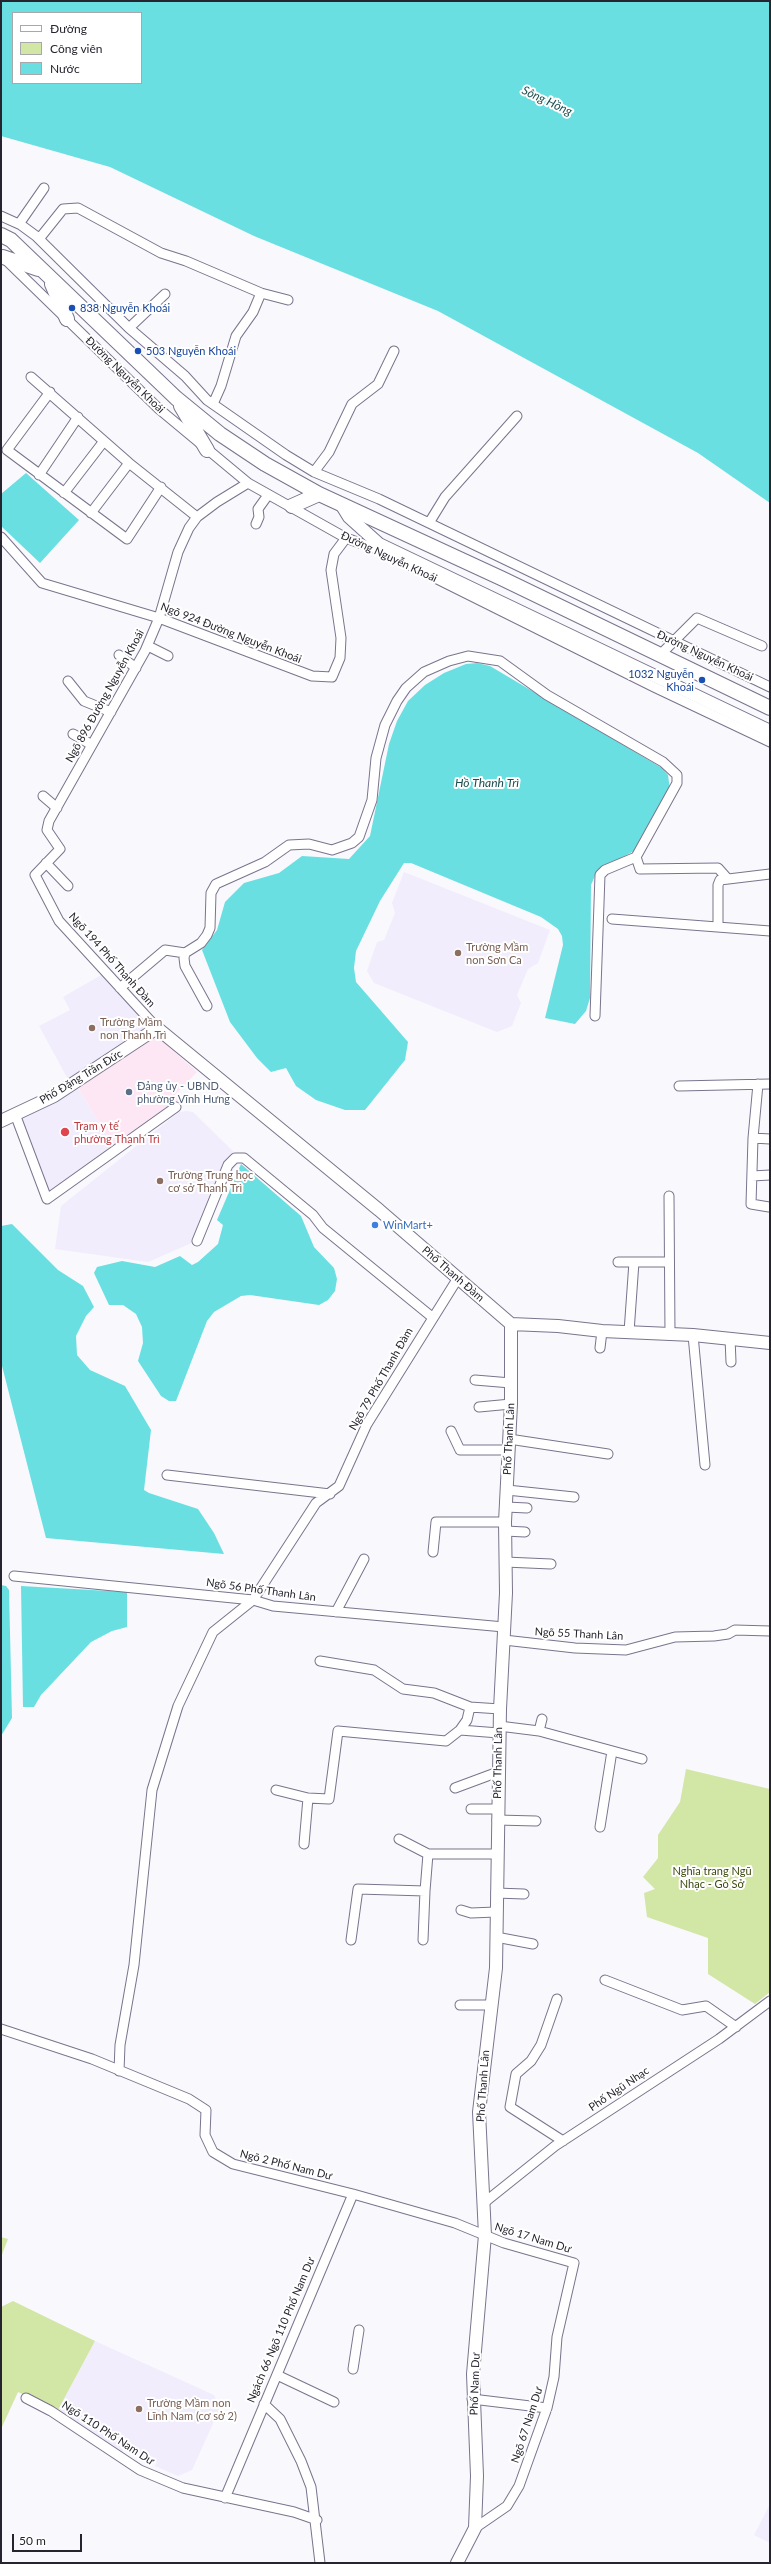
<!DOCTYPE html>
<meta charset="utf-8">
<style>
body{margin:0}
#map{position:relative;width:771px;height:2564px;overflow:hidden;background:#f9f8fd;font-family:Lato,sans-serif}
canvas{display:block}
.frame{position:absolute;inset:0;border:2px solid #26242e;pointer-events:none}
.legend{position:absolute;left:12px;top:12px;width:130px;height:72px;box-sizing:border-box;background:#fff;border:1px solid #a8a7ab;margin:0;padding:5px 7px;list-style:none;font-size:12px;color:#26242e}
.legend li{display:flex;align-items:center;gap:8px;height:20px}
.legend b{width:20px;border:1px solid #a8a7ab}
.scale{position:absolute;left:12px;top:2534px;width:70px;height:18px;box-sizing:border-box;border:2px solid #26242e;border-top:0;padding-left:5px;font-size:12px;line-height:14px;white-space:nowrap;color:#26242e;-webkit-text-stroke:3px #fff;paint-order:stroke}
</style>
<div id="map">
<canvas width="771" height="2564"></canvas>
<div class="frame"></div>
<ul class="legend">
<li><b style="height:5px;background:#fff"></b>Đường</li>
<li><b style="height:11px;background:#d2e6a5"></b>Công viên</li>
<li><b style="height:11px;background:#69dfe1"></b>Nước</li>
</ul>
<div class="scale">50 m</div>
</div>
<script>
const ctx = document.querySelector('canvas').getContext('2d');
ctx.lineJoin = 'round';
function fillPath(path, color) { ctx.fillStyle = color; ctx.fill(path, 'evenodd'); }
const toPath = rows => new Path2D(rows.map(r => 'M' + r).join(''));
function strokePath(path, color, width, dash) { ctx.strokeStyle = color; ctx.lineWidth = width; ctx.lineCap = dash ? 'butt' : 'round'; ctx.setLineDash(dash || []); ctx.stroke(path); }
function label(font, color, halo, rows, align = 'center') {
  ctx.font = font + ' Lato,sans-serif'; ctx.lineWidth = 4; ctx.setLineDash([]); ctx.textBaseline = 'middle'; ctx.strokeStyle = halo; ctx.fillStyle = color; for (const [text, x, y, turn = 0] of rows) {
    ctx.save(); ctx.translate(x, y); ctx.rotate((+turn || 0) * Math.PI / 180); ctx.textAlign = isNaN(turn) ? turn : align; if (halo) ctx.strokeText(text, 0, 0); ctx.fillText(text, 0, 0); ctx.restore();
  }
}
fillPath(toPath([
 [157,1036,197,1072,175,1095,179,1100,113,1146,78,1088]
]), '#fde7f5');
fillPath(toPath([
 [404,872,550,930,538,963,528,969,517,995,521,1003,512,1026,497,1032,374,983,367,971,377,942,384,940,395,913,392,903],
 [103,974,141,1019,143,1029,142,1032,69,1081,39,1026,70,1010,63,997],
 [78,1088,113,1146,48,1192,21,1117],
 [187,1111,193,1112,239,1157,201,1239,148,1262,55,1249,61,1206,179,1112],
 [95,2341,214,2395,220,2408,192,2470,178,2476,155,2466,157,2462,124,2449,121,2453,84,2431,58,2410],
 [770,2504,770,2543,754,2535]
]), '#f1edfc');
fillPath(toPath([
 [686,1769,770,1789,770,1992,755,2004,708,1974,708,1938,647,1917,644,1893,655,1889,643,1877,658,1858,658,1835,680,1802],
 [1,2237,8,2239,1,2257],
 [13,2301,95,2341,58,2410,18,2392,1,2429,1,2307]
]), '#d2e6a5');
fillPath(toPath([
 [1,1,770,1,770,503,698,453,438,311,254,236,110,167,1,136],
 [13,13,141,13,141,83,13,83],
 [26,473,79,520,40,563,1,526,1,494],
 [477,663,490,666,662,768,668,775,670,790,640,844,634,851,597,871,591,885,590,998,586,1011,575,1024,545,1018,563,945,562,936,558,929,541,917,411,863,404,863,380,901,356,951,354,968,356,982,408,1042,405,1060,365,1110,345,1110,316,1100,296,1086,286,1068,271,1072,257,1058,230,1022,202,950,217,930,225,902,244,883,279,873,302,856,349,859,370,836,389,744,397,721,408,701,425,685,444,673,466,664],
 [241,1164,301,1216,314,1247,334,1268,337,1279,335,1291,328,1300,319,1305,250,1295,241,1296,214,1312,207,1321,176,1401,169,1401,161,1396,138,1361,143,1343,142,1327,136,1314,123,1305,109,1305,94,1273,97,1267,122,1261,155,1267,180,1256,192,1265,198,1262,218,1244,223,1225,217,1220],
 [12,1224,58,1270,83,1286,94,1307,86,1316,76,1336,77,1355,90,1370,125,1386,151,1430,144,1490,149,1493,198,1509,214,1533,224,1554,46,1538,1,1362,1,1226],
 [1,1585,6,1586,9,1590,12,1718,1,1736],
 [21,1586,127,1592,127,1627,112,1631,91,1642,41,1695,34,1707,23,1707]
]), '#69dfe1');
const street = toPath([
 [1,216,21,225,36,236,129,328,185,376,207,400,286,455,314,472,379,499,770,687],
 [19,224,44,188],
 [39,239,63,209,78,208,161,253,186,261,261,293,288,300],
 [6,260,159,409,248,483,346,538,379,550,654,687,770,742],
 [129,328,165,294],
 [31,377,129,463,197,517],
 [50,392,7,450,127,539,161,487],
 [213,404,221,386,236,336,253,312,261,293],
 [314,472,329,452,352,404,378,384,394,351],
 [39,475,78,417],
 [64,493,104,441],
 [91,513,129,463],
 [429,523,445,497,517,416],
 [256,524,259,517,258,509,268,495],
 [1,537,42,583,159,618,312,676,332,677,340,658,341,638,331,570,334,554,346,538],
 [148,646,168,656],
 [119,655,136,668],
 [660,655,697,618,762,646],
 [68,681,84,701,111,712],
 [73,734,92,745],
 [43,796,57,808],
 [636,857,640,869,718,868,726,877],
 [46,863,68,886],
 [612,919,770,931],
 [718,925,718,885,720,880,770,874],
 [120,988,165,950,185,953],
 [207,1006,185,966,184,958,185,953,201,943,207,935,210,928,211,893,216,884,265,862,289,845,309,844,332,850,352,843,359,837,372,800,376,758,385,725,397,701,406,688,424,672,449,661,468,656,500,661,547,695,663,762,677,775,677,783,636,857,605,870,600,875,595,1016],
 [157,1028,59,921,35,875,60,849,47,830,49,821,145,651,159,618,178,552,189,528,197,517,217,502,248,483],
 [758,1084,753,1138,751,1204,769,1207],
 [679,1086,770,1084],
 [15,1114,47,1199,176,1107],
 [753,1138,770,1139],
 [752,1176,770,1175],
 [669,1196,670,1334],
 [197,1241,228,1165,235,1158,244,1158,313,1215,323,1228,432,1317],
 [618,1262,669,1262],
 [629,1332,634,1262],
 [693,1335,705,1465],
 [730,1338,731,1362],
 [600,1348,602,1331],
 [475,1380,511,1383],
 [479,1407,511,1404],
 [451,1431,460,1450,508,1450],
 [509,1439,608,1454],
 [167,1475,330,1494],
 [507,1490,574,1497],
 [506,1507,527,1508],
 [505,1531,525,1532],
 [433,1552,436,1522,505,1522],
 [505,1562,551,1564],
 [14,1576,253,1600,273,1606,504,1627],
 [336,1612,364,1559],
 [504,1640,575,1648,626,1650,675,1637,714,1636,728,1634,735,1630,770,1631],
 [320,1661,374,1670,403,1689,434,1693,470,1707,500,1709],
 [499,1726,539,1731,542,1719],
 [460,1730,499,1733],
 [539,1731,642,1759],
 [455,1788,498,1772],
 [276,1790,308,1798],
 [471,1809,497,1809],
 [497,1820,536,1821],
 [600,1827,612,1751],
 [399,1839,428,1854,496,1854],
 [304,1844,308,1798,329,1799,338,1731,446,1741,460,1730,467,1720,470,1707],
 [496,1893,524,1894],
 [461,1910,471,1913,496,1912],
 [496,1937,533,1944],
 [351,1940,358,1889,425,1891,428,1854],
 [423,1940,425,1891],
 [605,1980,682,2010,706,2006,736,2027],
 [557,1999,541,2045,531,2061,516,2074,510,2107,563,2141],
 [460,2005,491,2005],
 [1,2029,92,2059,189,2099,206,2110,205,2135,213,2152,233,2164,353,2194,455,2223,504,2243,574,2263,557,2337,554,2377,547,2408,519,2486,507,2506,475,2528],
 [119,2071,120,2045,134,1965,152,1790,178,1706,213,1632,253,1600,316,1503,339,1486,367,1424,458,1278],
 [485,2202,555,2146,719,2039,770,2001],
 [353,2369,359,2330],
 [277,2375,334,2402],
 [26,2398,51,2411,140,2470,183,2488,294,2512,317,2520],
 [472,2399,547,2408],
 [264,2404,280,2419,301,2461,311,2487,320,2563],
 [225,2498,353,2194]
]);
const secondary = toPath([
 [341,504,349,517,379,544,770,731],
 [1,1121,54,1096,157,1028,379,1210,511,1324,558,1326,602,1331,693,1335,770,1343],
 [457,2563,475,2528,477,2476,473,2374,485,2235,479,2112,496,1968,500,1709,506,1593,505,1522,511,1404,511,1324]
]);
const primary = toPath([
 [1,235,11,240,176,398,220,434,265,464,319,494,503,579,770,708],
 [3,257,38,269],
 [52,284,67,319],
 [181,406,207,450],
 [292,506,319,494]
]);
strokePath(street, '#7a748c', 11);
strokePath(secondary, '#7a748c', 14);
strokePath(primary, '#7a748c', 16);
strokePath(street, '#fff', 9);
strokePath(secondary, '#fff', 12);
strokePath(primary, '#fff', 14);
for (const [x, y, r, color] of [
 [72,308,4,"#1a4fb4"],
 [138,351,4,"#1a4fb4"],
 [702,680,4,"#1a4fb4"],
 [458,953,4,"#8d6e63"],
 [92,1028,4,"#8d6e63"],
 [129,1092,4,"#5c6f8a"],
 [65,1132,5,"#e0444e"],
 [160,1181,4,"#8d6e63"],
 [375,1225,4,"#3f7fe0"],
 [139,2409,4,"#8d6e63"]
]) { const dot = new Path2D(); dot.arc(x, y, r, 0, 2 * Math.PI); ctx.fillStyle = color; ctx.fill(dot); strokePath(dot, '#fff', 1.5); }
label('11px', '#164399', '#fff', [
 ["838 Nguyễn Khoái",80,308],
 ["503 Nguyễn Khoái",146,351],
 ["1032 Nguyễn",694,674,"right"],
 ["Khoái",694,687,"right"]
], 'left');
label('11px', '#26242e', '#fff', [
 ["Đường Nguyễn Khoái",125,375,44],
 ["Đường Nguyễn Khoái",389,557,25],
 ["Ngõ 924 Đường Nguyễn Khoái",231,633,21],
 ["Đường Nguyễn Khoái",705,656,25],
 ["Ngõ 896 Đường Nguyễn Khoái",105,696,-61],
 ["Ngõ 194 Phố Thanh Đàm",112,960,48],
 ["Phố Đặng Trần Đức",81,1077,-31],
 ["Phố Thanh Đàm",453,1274,41],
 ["Ngõ 79 Phố Thanh Đàm",381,1379,-60],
 ["Phố Thanh Lân",509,1439,-87],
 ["Ngõ 56 Phố Thanh Lân",261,1590,8],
 ["Ngõ 55 Thanh Lân",579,1634,3],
 ["Phố Thanh Lân",498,1763,-89],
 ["Phố Thanh Lân",483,2086,-86],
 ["Phố Ngũ Nhạc",619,2089,-34],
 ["Ngõ 2 Phố Nam Dư",286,2165,14],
 ["Ngõ 17 Nam Dư",533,2238,17],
 ["Ngách 66 Ngõ 110 Phố Nam Dư",281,2330,-67],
 ["Phố Nam Dư",475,2384,-88],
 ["Ngõ 67 Nam Dư",527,2425,-72],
 ["Ngõ 110 Phố Nam Dư",108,2433,33]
]);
label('11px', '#785e54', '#fff', [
 ["Trường Mầm",466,947],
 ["non Sơn Ca",466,960],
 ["Trường Mầm",100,1022],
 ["non Thanh Trì",100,1035],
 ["Trường Trung học",168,1175],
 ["cơ sở Thanh Trì",168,1188],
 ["Trường Mầm non",147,2403],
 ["Lĩnh Nam (cơ sở 2)",147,2416]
], 'left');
label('11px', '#4e5e75', '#fff', [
 ["Đảng ủy - UBND",137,1086],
 ["phường Vĩnh Hưng",137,1099]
], 'left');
label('11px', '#be3a42', '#fff', [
 ["Trạm y tế",74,1126],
 ["phường Thanh Trì",74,1139]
], 'left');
label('11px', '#366cbe', '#fff', [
 ["WinMart+",383,1225]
], 'left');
label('11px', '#3b490f', '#fff', [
 ["Nghĩa trang Ngũ",712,1871],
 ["Nhạc - Gò Sở",712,1884]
]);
label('italic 12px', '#1a4e4f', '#fff', [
 ["Sông Hồng",547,101,25],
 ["Hồ Thanh Trì",487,783]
]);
</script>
